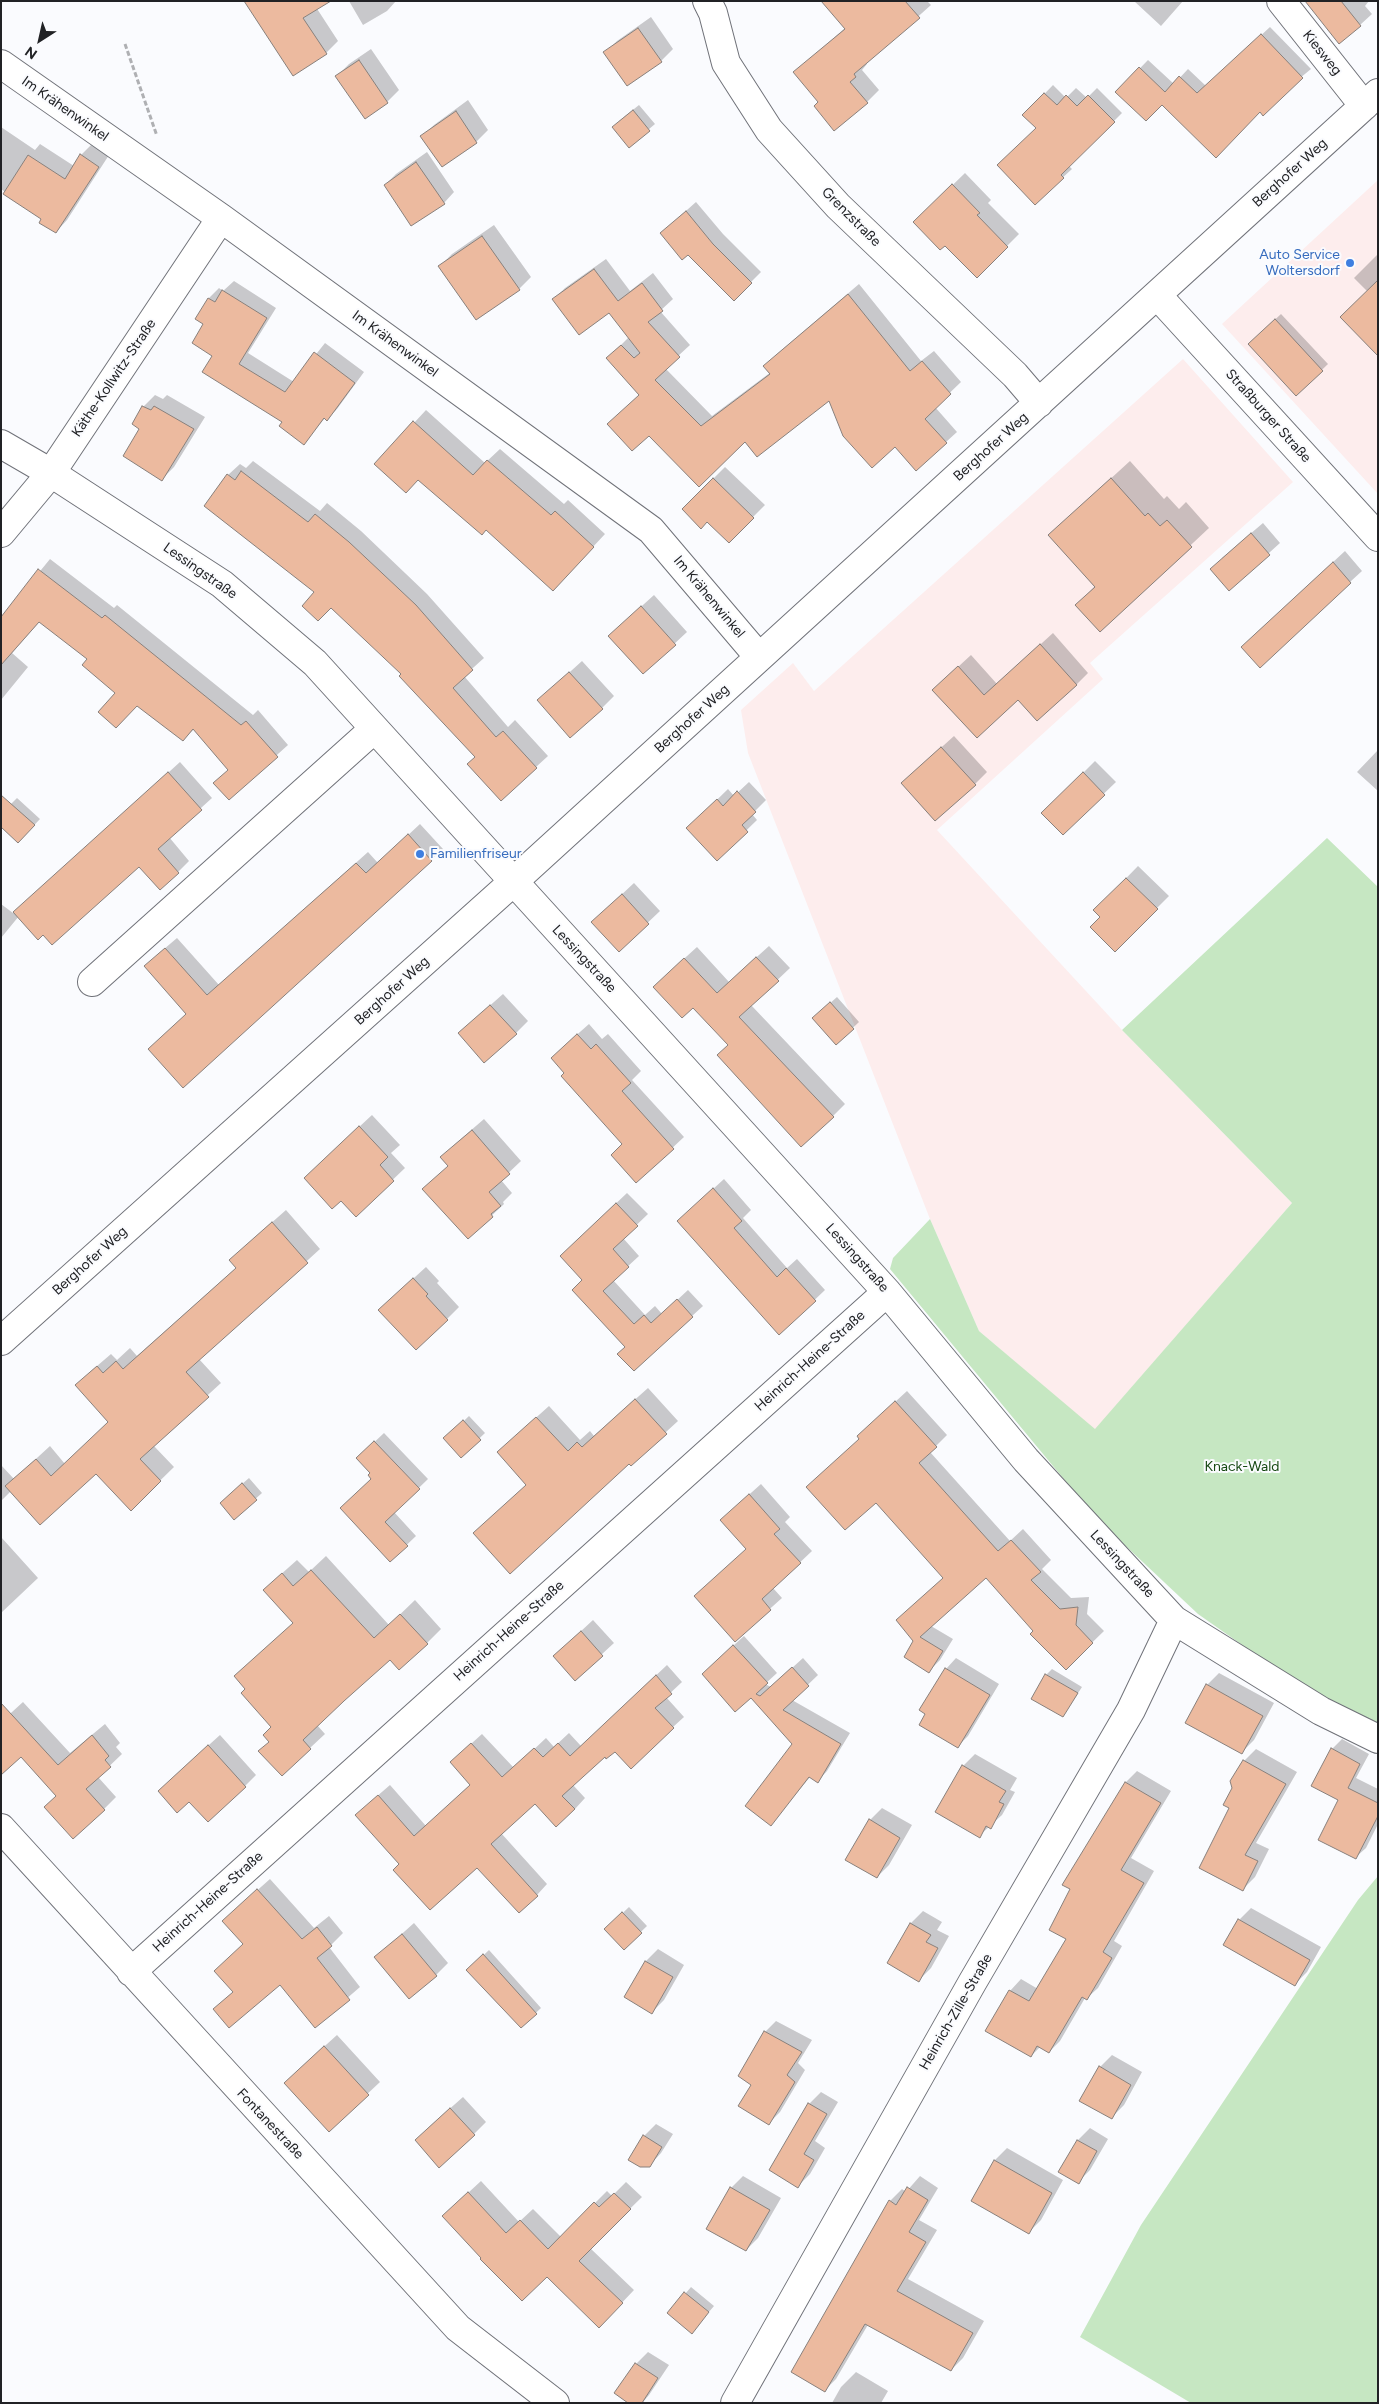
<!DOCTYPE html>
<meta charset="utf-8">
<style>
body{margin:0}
#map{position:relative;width:1379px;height:2404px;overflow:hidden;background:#fafbfe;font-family:Figtree,sans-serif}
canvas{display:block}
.frame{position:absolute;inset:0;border:2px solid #212225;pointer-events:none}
.north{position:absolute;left:15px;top:15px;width:50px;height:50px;-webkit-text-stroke:4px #fafbfe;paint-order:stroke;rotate:215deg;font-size:14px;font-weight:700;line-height:20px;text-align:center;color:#212225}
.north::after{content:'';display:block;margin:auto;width:18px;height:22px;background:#212225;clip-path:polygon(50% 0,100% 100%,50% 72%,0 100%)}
</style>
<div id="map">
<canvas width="1379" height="2404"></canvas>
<div class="frame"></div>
<div class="north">N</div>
</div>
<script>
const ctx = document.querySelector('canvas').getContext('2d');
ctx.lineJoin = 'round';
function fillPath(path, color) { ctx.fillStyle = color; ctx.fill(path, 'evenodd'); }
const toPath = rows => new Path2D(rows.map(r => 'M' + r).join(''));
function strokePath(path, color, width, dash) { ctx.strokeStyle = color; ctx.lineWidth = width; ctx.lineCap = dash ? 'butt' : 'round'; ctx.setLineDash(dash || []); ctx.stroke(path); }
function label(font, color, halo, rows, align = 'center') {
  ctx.font = font + ' Figtree,sans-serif'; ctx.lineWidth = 4; ctx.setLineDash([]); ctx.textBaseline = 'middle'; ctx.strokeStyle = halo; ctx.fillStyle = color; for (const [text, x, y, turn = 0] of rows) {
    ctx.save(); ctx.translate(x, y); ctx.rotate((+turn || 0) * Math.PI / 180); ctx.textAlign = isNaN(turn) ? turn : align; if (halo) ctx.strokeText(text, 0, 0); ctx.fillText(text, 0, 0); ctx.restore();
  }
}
fillPath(toPath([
 [1378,180,1378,494,1222,324],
 [1183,359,1293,482,1090,663,1103,679,937,830,1122,1030,1292,1203,1095,1430,979,1331,930,1219,748,753,741,710,793,663,814,691]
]), '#fdeded');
fillPath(toPath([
 [1327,838,1378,887,1378,1727,1302,1687,1198,1614,1096,1518,890,1269,893,1258,930,1219,979,1331,1095,1429,1292,1203,1122,1030],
 [1378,1876,1378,2403,1191,2403,1080,2337,1141,2225,1358,1900]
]), '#c6e7c2');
fillPath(toPath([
 [312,1,338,41,326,53,265,31],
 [349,1,396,1,387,11,363,25],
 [853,1,927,1,931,5,866,63,867,64,862,70,879,90,867,102,820,102,795,72,845,28],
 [1134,1,1183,1,1161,26],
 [1307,1,1369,1,1365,6,1372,14,1360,25],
 [651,17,673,49,661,61,605,53,617,41],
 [1270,27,1311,69,1260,111,1162,103,1117,92,1148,60,1174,84,1188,69,1206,86],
 [371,49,399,90,387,102,365,117,337,76,349,64],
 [1053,85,1066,98,1076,88,1087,98,1097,88,1122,113,1069,166,1072,169,1035,203,1038,128,1024,115],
 [468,100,488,130,476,142,442,165,422,137,434,125],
 [639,105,655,124,629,146,619,121],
 [1,127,35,150,40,144,74,166,81,155,92,144,109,155,67,220,56,232,43,219,1,189],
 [427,152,454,192,444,203,385,185,396,174],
 [965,173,991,200,988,203,1019,234,977,276,927,210],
 [696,202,723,234,761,272,734,299,688,254,661,233],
 [494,225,531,277,519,289,440,266,452,254],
 [1378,254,1378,354,1368,292,1354,278],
 [606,259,630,291,653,273,673,299,660,311,690,345,665,368,712,416,771,372,765,366,776,355,859,284,921,361,934,351,961,382,935,407,957,432,946,442,895,445,829,399,746,440,649,434,609,424,640,394,608,358,629,337,609,311,554,299,565,288],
 [234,281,276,308,248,353,294,382,325,343,364,372,337,409,327,419,325,418,304,443,214,356,205,324,209,298,219,288,223,291],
 [1281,314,1328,364,1296,395,1249,344],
 [155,395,163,399,167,395,205,417,174,467,162,479,141,428,143,407],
 [426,410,485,463,500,449,564,504,568,500,605,534,564,578,487,528,419,478,376,464],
 [253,461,320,511,327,503,361,531,427,594,484,658,464,676,508,727,515,720,548,756,501,799,476,756,403,674,316,592,228,475,240,464,246,468],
 [1130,461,1164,499,1167,496,1179,509,1186,502,1209,528,1100,630,1077,605,1095,586,1049,535],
 [725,467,765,505,729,541,707,521,683,509],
 [1263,523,1280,543,1229,589,1222,558],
 [1345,551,1362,571,1350,582,1254,635],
 [50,559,114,608,117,605,253,715,258,710,288,745,229,798,229,769,194,729,183,740,137,704,117,693,88,659,40,621,12,653,28,667,1,700,1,619],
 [654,595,687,632,644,672,622,624],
 [1053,633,1088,673,1076,685,1018,698,977,736,946,678,971,655,997,684],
 [582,661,614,696,602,708,539,700],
 [954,736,987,772,975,784,902,783],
 [1378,750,1378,791,1357,772],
 [1095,761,1116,782,1063,833,1043,813],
 [180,762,212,798,169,837,189,861,178,872,139,865,43,934,19,916,1,938,1,904,13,913],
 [749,782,766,800,752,814,757,820,717,859,688,828,728,789,734,796],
 [17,798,40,819,24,836,1,814],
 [420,824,443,849,183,1086,187,1014,157,955,177,938,219,985,368,852,378,863],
 [1138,866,1169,896,1115,950,1102,917,1095,910],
 [634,883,660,911,619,950,605,910],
 [769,946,790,968,751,1005,845,1104,833,1116,729,1045,666,975,697,947,729,982],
 [503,994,528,1021,516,1033,459,1033],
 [837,997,859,1022,836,1044,819,1013],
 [589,1024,602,1039,608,1034,641,1071,632,1080,684,1137,637,1181,624,1144,565,1073,563,1047],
 [372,1115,400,1145,391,1153,405,1168,356,1215,317,1166],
 [484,1119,521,1161,501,1180,512,1193,503,1202,504,1204,468,1238,449,1165,454,1145],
 [724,1179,751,1210,743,1218,787,1268,797,1259,825,1290,779,1334,688,1212],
 [627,1193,648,1214,623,1238,639,1256,613,1280,645,1315,655,1306,662,1314,688,1290,703,1306,634,1369,626,1347,584,1280,572,1245],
 [286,1210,320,1249,199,1359,221,1383,153,1445,174,1467,131,1509,96,1473,11,1491,1,1501,1,1465,14,1479,50,1446,65,1464,109,1422,90,1372,111,1354,117,1360,130,1348,137,1356,237,1267,244,1247],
 [426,1267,439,1281,437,1283,459,1307,447,1319,392,1298],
 [648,1388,678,1421,631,1464,629,1463,527,1484,511,1440,549,1406,580,1440,590,1431,594,1436],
 [907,1391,947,1435,930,1452,1010,1541,1023,1529,1051,1560,1042,1569,1071,1598,1089,1597,1087,1614,1104,1631,1066,1668,986,1576,931,1626,953,1639,940,1660,929,1671,915,1641,944,1577,858,1436],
 [469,1416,485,1433,461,1456,445,1439],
 [384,1433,428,1479,394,1512,416,1536,390,1561,367,1449],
 [249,1478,262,1493,234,1518,227,1497],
 [761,1484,790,1517,785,1522,812,1551,773,1588,782,1598,735,1640,747,1548,733,1509],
 [1,1537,38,1578,1,1613],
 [326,1556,389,1625,415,1600,441,1629,427,1643,390,1659,317,1725,325,1734,282,1774,260,1751,270,1741,294,1623,279,1576,297,1560,309,1572],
 [593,1620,614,1643,575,1679,566,1645],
 [744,1636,777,1673,765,1684,771,1687,803,1658,818,1675,792,1700,850,1733,827,1771,818,1781,810,1777,771,1824,794,1744,751,1696,713,1664],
 [956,1658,999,1684,968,1736,957,1747,927,1713,946,1669],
 [667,1665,682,1682,666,1697,684,1717,673,1727,605,1756,573,1785,585,1798,575,1809,535,1802,501,1833,547,1884,537,1895,477,1866,401,1864,368,1804,390,1785,426,1826,471,1784,462,1752,482,1734,514,1768,546,1738,554,1747,569,1733,581,1746],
 [1052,1669,1082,1687,1063,1716,1046,1675],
 [1219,1673,1274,1703,1254,1740,1242,1752,1207,1685],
 [23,1702,70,1753,105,1724,120,1743,116,1747,122,1754,98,1777,116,1797,104,1809,57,1796,21,1756,1,1722],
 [220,1735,256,1775,245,1786,170,1780],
 [1342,1739,1369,1754,1356,1778,1378,1789,1378,1824,1366,1848,1356,1857,1340,1800,1332,1749],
 [1256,1749,1297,1772,1256,1843,1269,1849,1255,1877,1243,1889,1230,1808,1244,1761],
 [975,1754,1017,1778,1010,1790,1015,1792,1002,1815,979,1836,963,1766],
 [1137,1771,1171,1791,1131,1858,1154,1871,1114,1941,1122,1946,1098,1988,1086,1999,1085,1998,1060,2041,1049,2052,1040,2047,1031,2056,987,2030,1010,1991,1021,1979,1038,1989,1067,1938,1071,1889,1064,1885,1126,1782],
 [882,1808,912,1825,889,1865,877,1877,870,1820],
 [270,1879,314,1928,329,1916,343,1933,329,1947,360,1987,315,2026,280,1983,214,2009,234,1991,244,1944,235,1910],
 [629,1907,647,1926,624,1948,606,1929],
 [1251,1908,1321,1947,1307,1972,1295,1984,1239,1920],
 [923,1911,942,1922,937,1930,949,1936,931,1968,919,1980,888,1962,911,1923],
 [414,1923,448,1963,436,1975,376,1957],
 [658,1949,684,1965,664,2000,652,2012,626,1996,646,1961],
 [489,1950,541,2008,521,2027,468,1970],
 [776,2021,812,2040,798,2063,805,2070,780,2112,769,2123,753,2084,765,2032],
 [337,2035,380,2082,329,2130,297,2071],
 [1112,2055,1142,2072,1124,2105,1112,2117,1100,2067],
 [821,2092,838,2102,815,2141,825,2148,810,2174,798,2186,809,2104],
 [463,2097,486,2122,474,2134,428,2128],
 [656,2124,673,2134,661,2153,649,2166,644,2136],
 [1090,2128,1108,2139,1090,2170,1078,2182,1060,2172,1078,2140],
 [1007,2148,1063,2180,1041,2220,1029,2232,972,2200,995,2160],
 [743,2176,781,2198,758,2238,746,2250,731,2188],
 [920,2176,938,2188,919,2220,937,2230,908,2279,984,2321,963,2358,951,2370,869,2323,836,2379,825,2390,890,2201,902,2189,906,2192],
 [481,2181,519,2222,533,2209,561,2237,607,2191,612,2196,626,2182,642,2197,590,2248,634,2290,599,2327,547,2275,483,2258,456,2204],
 [691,2287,714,2306,697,2326,669,2313],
 [648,2352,669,2365,649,2395,642,2403,616,2393,636,2364],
 [856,2372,888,2391,881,2403,832,2403,841,2387]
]), '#0003');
const building = toPath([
 [244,1,331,1,303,18,327,54,293,76,244,1],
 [821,1,905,1,920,18,854,74,856,77,850,82,868,103,834,131,814,106,818,102,793,72,845,29,821,1],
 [1305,1,1341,1,1361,26,1339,44,1305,1],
 [638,28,662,62,627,86,603,52,638,28],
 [1261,34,1303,78,1263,116,1260,112,1216,158,1162,105,1146,121,1115,92,1139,67,1165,92,1179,76,1197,93,1261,34],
 [359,60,388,103,365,119,335,76,359,60],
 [1044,93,1057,105,1066,95,1077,106,1088,95,1115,122,1061,175,1064,178,1035,205,997,165,1036,128,1022,115,1044,93],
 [633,110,650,131,629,148,612,127,633,110],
 [456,111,477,143,442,167,420,136,456,111],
 [80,154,99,167,56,233,39,223,41,219,3,194,28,155,65,179,80,154],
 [416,162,445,204,411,226,384,185,416,162],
 [952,184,980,213,977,215,1008,247,977,278,945,246,940,250,913,222,952,184],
 [686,211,713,244,752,283,734,301,688,255,682,260,660,233,686,211],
 [482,236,520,290,476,320,438,266,482,236],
 [594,269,618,301,642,283,663,311,648,322,680,357,655,380,701,426,770,374,763,366,848,294,910,371,922,361,951,394,925,419,947,443,916,471,895,447,872,468,843,436,829,401,757,457,745,442,699,487,649,436,632,451,607,424,639,395,606,358,621,345,634,358,640,353,609,313,579,335,552,299,594,269],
 [1378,280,1378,356,1340,317,1378,280],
 [222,290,267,318,239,364,285,392,314,352,355,383,327,421,324,418,304,445,279,426,282,422,202,372,212,356,192,343,203,324,195,319,208,298,215,302,222,290],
 [1275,319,1323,371,1296,396,1248,344,1275,319],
 [142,406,151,410,154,406,194,429,162,481,123,456,139,429,132,424,142,406],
 [413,421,473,475,487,460,551,515,555,511,594,547,553,591,486,530,482,535,418,480,406,493,374,464,413,421],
 [241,471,308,522,315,514,349,542,416,605,473,670,453,688,496,737,503,731,537,768,501,801,467,764,475,757,399,676,401,674,331,608,318,621,302,606,314,592,204,506,227,474,235,480,241,471],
 [713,478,754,518,729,543,707,522,701,529,682,509,713,478],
 [1111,478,1145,516,1148,513,1160,526,1167,520,1192,547,1100,632,1075,605,1095,587,1048,535,1111,478],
 [1251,533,1270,555,1229,591,1210,569,1251,533],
 [1333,562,1351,583,1260,668,1241,647,1333,562],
 [38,569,102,618,105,615,241,725,246,721,278,757,229,800,213,783,228,770,193,729,183,741,137,706,116,728,98,712,115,693,82,665,87,659,39,622,1,665,1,617,38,569],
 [641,606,676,645,643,674,608,636,641,606],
 [1040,644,1077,685,1037,721,1018,700,977,738,932,690,958,666,984,695,1040,644],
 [569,672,603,709,570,738,537,700,569,672],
 [941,747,976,785,935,821,901,783,941,747],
 [168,772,202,810,158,849,179,873,160,890,139,867,52,945,43,935,38,940,13,912,168,772],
 [1083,772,1105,795,1063,835,1041,813,1083,772],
 [737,791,756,812,742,825,748,832,717,861,686,828,717,799,723,806,737,791],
 [1,795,35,825,18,843,1,827,1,795],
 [408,834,432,861,183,1088,148,1049,186,1014,144,966,165,948,207,995,356,863,366,873,408,834],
 [1126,878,1158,909,1115,952,1090,927,1100,917,1093,910,1126,878],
 [622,894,649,924,619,952,591,922,622,894],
 [756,957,779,981,739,1017,834,1117,801,1147,717,1055,728,1045,693,1008,682,1018,653,987,684,958,717,993,756,957],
 [830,1002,854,1029,836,1045,812,1018,830,1002],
 [490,1005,517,1034,484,1063,458,1033,490,1005],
 [577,1034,591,1049,596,1044,631,1083,622,1091,674,1149,636,1183,611,1155,622,1144,561,1076,564,1073,551,1058,577,1034],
 [359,1126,388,1157,380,1165,394,1181,356,1217,341,1201,332,1209,304,1178,359,1126],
 [472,1130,510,1174,489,1192,501,1206,491,1214,493,1217,468,1239,422,1189,448,1166,440,1157,472,1130],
 [713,1188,742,1221,734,1228,777,1277,786,1268,816,1301,779,1335,677,1221,713,1188],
 [616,1203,638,1226,613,1249,629,1267,603,1291,634,1324,644,1315,651,1323,677,1299,693,1317,634,1371,617,1354,625,1347,572,1290,582,1280,560,1256,616,1203],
 [272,1222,308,1263,186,1372,209,1397,140,1459,161,1481,131,1511,96,1474,40,1525,5,1486,36,1459,51,1476,108,1422,75,1385,97,1366,103,1373,116,1361,123,1369,236,1268,229,1260,272,1222],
 [413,1278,428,1294,426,1296,448,1320,416,1350,378,1310,413,1278],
 [635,1399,667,1434,631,1466,629,1464,510,1574,473,1533,526,1485,497,1452,536,1417,568,1451,577,1442,582,1447,635,1399],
 [895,1401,937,1447,919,1463,998,1551,1011,1540,1041,1572,1031,1580,1060,1609,1078,1607,1076,1625,1093,1643,1066,1670,1030,1634,1033,1631,986,1578,920,1637,943,1651,929,1673,904,1657,913,1641,896,1620,943,1578,876,1503,845,1530,806,1487,859,1439,857,1436,895,1401],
 [463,1420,481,1440,461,1458,443,1438,463,1420],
 [374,1441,420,1489,385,1522,408,1546,390,1562,340,1508,371,1479,368,1475,370,1473,356,1458,374,1441],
 [242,1483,257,1500,234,1520,220,1503,242,1483],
 [749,1494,780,1529,774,1534,801,1563,762,1599,771,1610,735,1642,694,1596,746,1549,720,1520,749,1494],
 [311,1570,374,1638,400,1614,428,1644,399,1670,390,1660,344,1701,303,1740,311,1749,282,1776,258,1751,269,1742,263,1735,271,1727,241,1693,245,1689,234,1676,293,1623,263,1590,282,1573,293,1586,311,1570],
 [581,1631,603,1656,575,1681,553,1656,581,1631],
 [733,1645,768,1683,756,1694,760,1696,792,1667,809,1686,783,1710,841,1744,818,1783,809,1777,771,1826,745,1806,792,1744,751,1698,735,1712,702,1674,733,1645],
 [945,1668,990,1695,958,1748,919,1725,925,1714,919,1710,945,1668],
 [1045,1674,1078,1693,1063,1717,1031,1699,1045,1674],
 [656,1675,672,1694,655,1708,674,1728,631,1769,615,1752,606,1759,605,1757,562,1796,575,1809,556,1827,535,1804,491,1844,538,1896,519,1913,477,1868,430,1910,393,1870,399,1864,355,1815,378,1795,414,1836,470,1785,450,1762,471,1743,502,1777,534,1748,543,1757,558,1743,570,1756,656,1675],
 [1206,1684,1263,1716,1242,1754,1185,1723,1206,1684],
 [1,1703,58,1765,92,1735,109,1756,105,1760,111,1767,86,1789,105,1810,73,1839,44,1807,56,1796,21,1757,1,1775,1,1703],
 [208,1745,246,1787,208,1822,189,1802,177,1813,158,1791,208,1745],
 [1331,1748,1360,1764,1348,1788,1378,1803,1378,1816,1356,1859,1318,1840,1338,1800,1311,1786,1331,1748],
 [1243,1760,1286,1784,1245,1855,1258,1861,1243,1891,1199,1868,1229,1808,1223,1805,1232,1788,1230,1781,1243,1760],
 [962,1765,1006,1791,999,1802,1004,1804,991,1829,986,1826,980,1838,935,1812,962,1765],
 [1125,1782,1161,1803,1121,1870,1144,1883,1103,1952,1112,1958,1087,2000,1082,1997,1049,2053,1037,2046,1031,2057,985,2031,1009,1990,1029,2001,1066,1939,1049,1930,1070,1889,1062,1885,1125,1782],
 [869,1819,900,1838,877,1878,845,1860,869,1819],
 [257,1889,302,1939,317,1927,332,1946,317,1958,350,2000,315,2028,280,1985,229,2028,213,2009,233,1992,214,1971,243,1944,222,1921,257,1889],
 [622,1912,642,1933,624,1950,604,1929,622,1912],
 [1238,1919,1310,1960,1295,1986,1223,1945,1238,1919],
 [910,1923,931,1935,926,1942,938,1948,919,1982,887,1963,910,1923],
 [402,1934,437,1976,409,1999,374,1957,402,1934],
 [483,1954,537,2014,521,2028,466,1970,483,1954],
 [645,1961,673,1977,652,2014,624,1997,645,1961],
 [764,2031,802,2052,787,2075,795,2082,769,2125,738,2106,751,2085,738,2076,764,2031],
 [324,2046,369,2095,329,2132,284,2083,324,2046],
 [1099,2066,1131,2085,1112,2119,1079,2101,1099,2066],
 [808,2103,827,2114,804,2154,814,2160,798,2188,769,2170,808,2103],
 [450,2108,475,2135,439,2168,415,2140,450,2108],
 [643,2135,662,2147,650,2167,640,2167,628,2160,643,2135],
 [1077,2140,1097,2151,1079,2184,1058,2172,1077,2140],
 [994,2160,1052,2193,1029,2234,971,2201,994,2160],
 [730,2187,770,2210,746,2251,706,2229,730,2187],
 [907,2187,928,2200,909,2232,926,2242,897,2291,973,2333,951,2371,865,2324,825,2392,791,2372,889,2200,896,2205,907,2187],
 [468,2192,506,2233,520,2220,548,2249,594,2202,599,2207,614,2193,631,2209,579,2261,623,2303,599,2328,547,2277,522,2301,480,2259,481,2258,442,2216,468,2192],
 [684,2292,709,2312,692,2334,667,2313,684,2292],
 [635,2363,658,2378,642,2403,628,2403,614,2393,635,2363]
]);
fillPath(building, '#ecba9f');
strokePath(building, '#88807c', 1);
const street = toPath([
 [707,1,713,13,726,63,769,130,838,206,1015,375,1039,403],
 [1281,1,1364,106],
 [1,64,221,218,651,530,759,657],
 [1157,295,1378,537],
 [1,444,51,473,222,584,315,663,887,1292,1026,1460,1174,1620,1321,1711,1378,1739],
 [1,533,51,473,221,218],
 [92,982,374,729],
 [1,1341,513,882,1378,93],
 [1,1828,458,2328,555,2403],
 [131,1972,887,1292],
 [735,2403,972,1983,1131,1710,1174,1620]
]);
strokePath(street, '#707279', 30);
strokePath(toPath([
 [125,44,157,136]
]), '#afb0b3', 3, [5, 2.5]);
strokePath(street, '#fff', 28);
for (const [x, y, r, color] of [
 [1350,263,5,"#3f7fe0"],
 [420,854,5,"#3f7fe0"]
]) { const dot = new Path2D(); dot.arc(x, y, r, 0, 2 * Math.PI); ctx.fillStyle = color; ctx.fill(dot); strokePath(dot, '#fafbfe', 2); }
label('14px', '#212225', '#fafbfe', [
 ["Kiesweg",1322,53,51],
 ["Im Krähenwinkel",65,109,35],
 ["Berghofer Weg",1290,173,-42],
 ["Grenzstraße",851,217,45],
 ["Im Krähenwinkel",395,344,36],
 ["Käthe-Kollwitz-Straße",114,378,-56],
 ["Straßburger Straße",1268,416,48],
 ["Berghofer Weg",991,447,-42],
 ["Lessingstraße",200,571,35],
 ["Im Krähenwinkel",709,597,50],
 ["Berghofer Weg",692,719,-42],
 ["Lessingstraße",584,959,47],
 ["Berghofer Weg",392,991,-42],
 ["Lessingstraße",857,1258,48],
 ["Berghofer Weg",90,1261,-42],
 ["Heinrich-Heine-Straße",810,1361,-42],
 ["Lessingstraße",1122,1564,47],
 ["Heinrich-Heine-Straße",509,1631,-42],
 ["Heinrich-Heine-Straße",208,1902,-42],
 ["Heinrich-Zille-Straße",956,2012,-60],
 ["Fontanestraße",270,2124,47]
]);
label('14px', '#366cbe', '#fafbfe', [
 ["Auto Service",1340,255],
 ["Woltersdorf",1340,271],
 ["Familienfriseur",430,854,"left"]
], 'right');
label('14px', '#164812', '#fafbfe', [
 ["Knack-Wald",1242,1467]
]);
</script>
